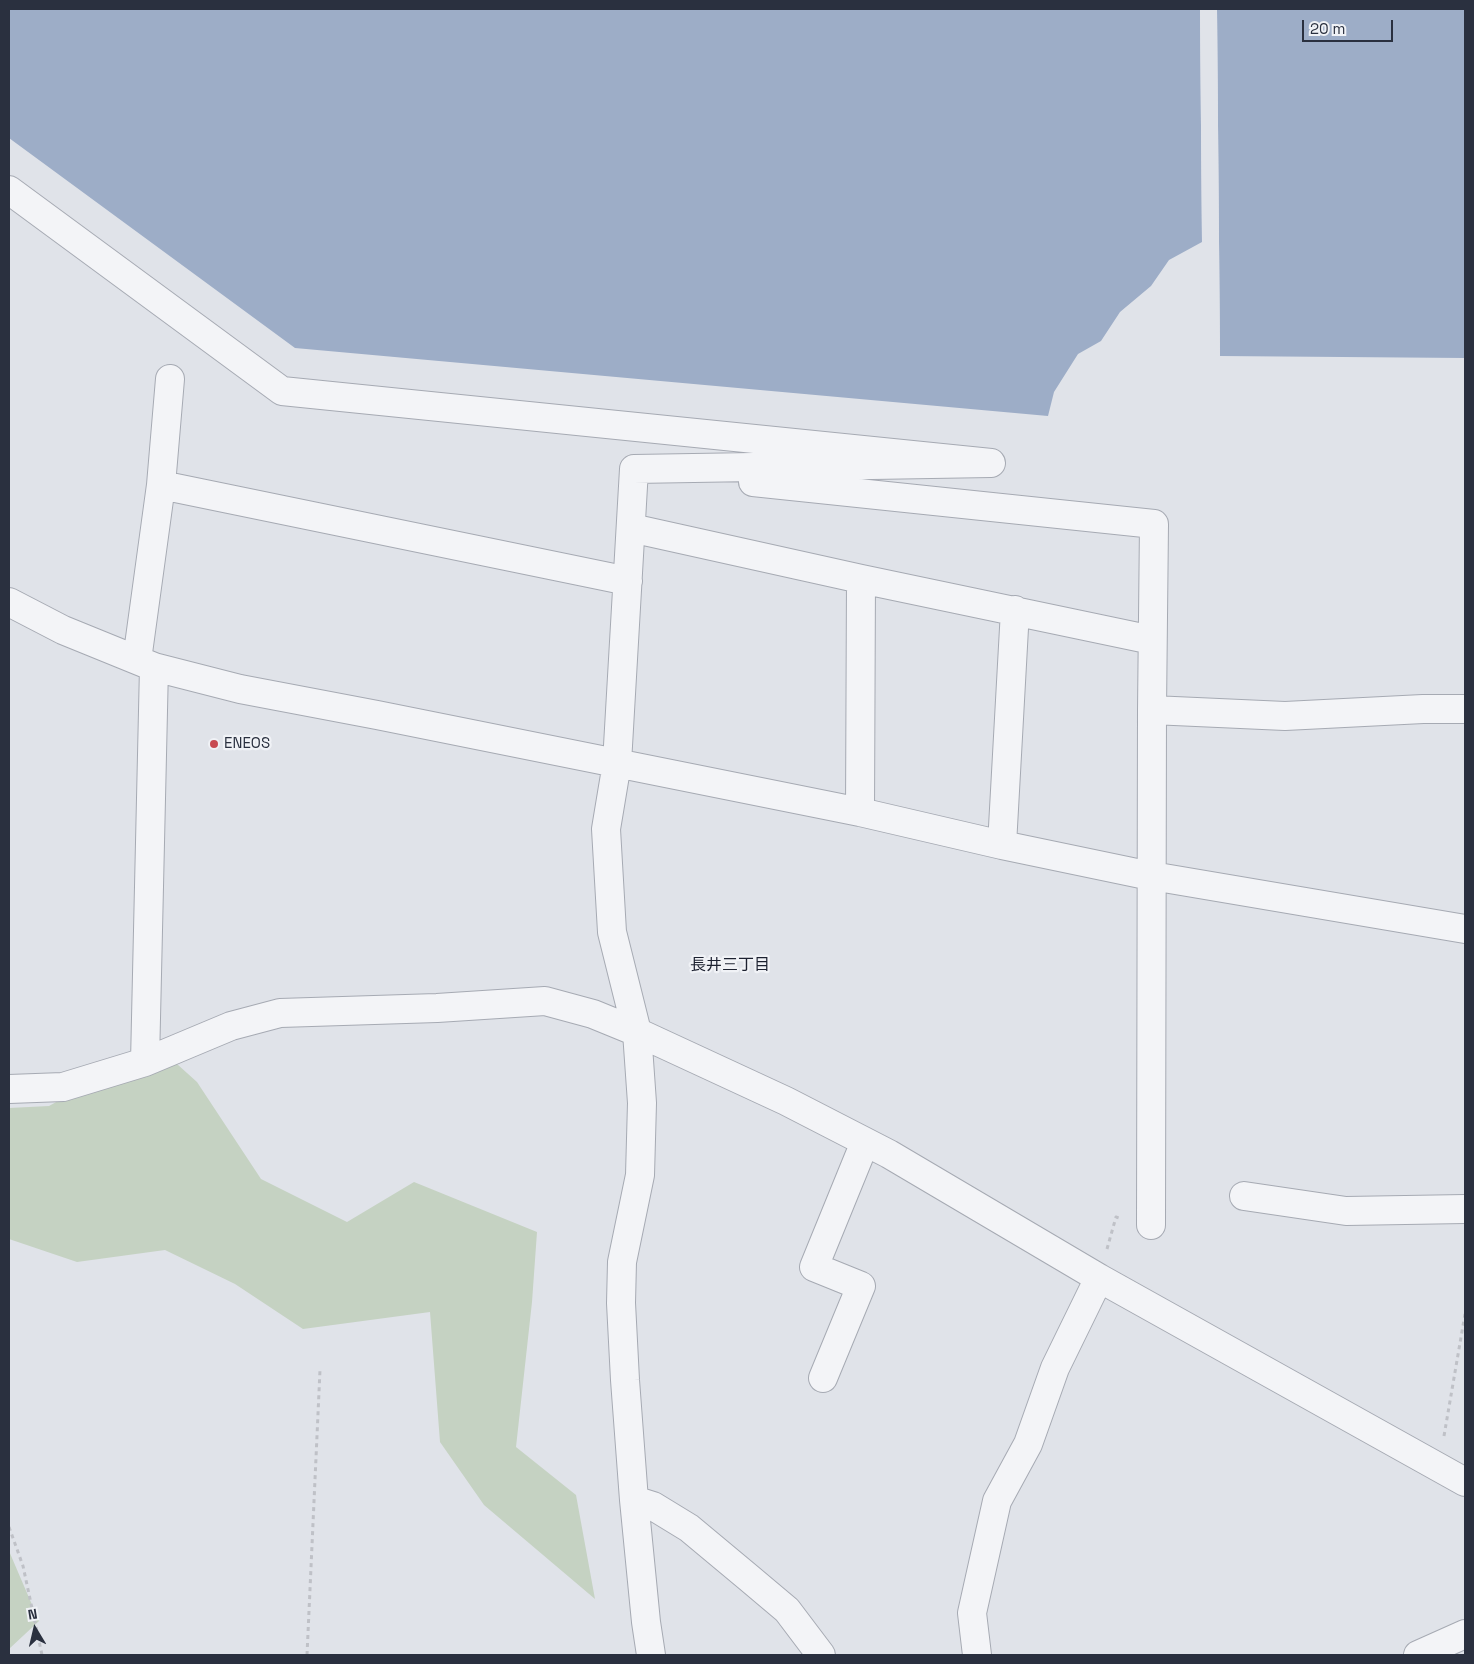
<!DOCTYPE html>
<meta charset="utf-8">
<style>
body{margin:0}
#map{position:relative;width:1474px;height:1664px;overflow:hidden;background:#e0e3e9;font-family:"Space Grotesk",sans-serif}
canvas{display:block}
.frame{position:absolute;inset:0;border:10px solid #2a303f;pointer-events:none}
.north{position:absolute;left:10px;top:1604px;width:50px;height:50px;-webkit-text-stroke:4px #f0f2f6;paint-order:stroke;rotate:351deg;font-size:14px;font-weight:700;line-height:20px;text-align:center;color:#2a303f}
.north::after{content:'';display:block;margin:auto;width:18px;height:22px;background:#2a303f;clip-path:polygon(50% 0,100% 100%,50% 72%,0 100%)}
.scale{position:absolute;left:1302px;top:20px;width:91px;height:22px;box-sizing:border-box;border:2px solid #2a303f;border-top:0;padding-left:6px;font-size:15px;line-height:18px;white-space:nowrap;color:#2a303f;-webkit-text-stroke:4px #f0f2f6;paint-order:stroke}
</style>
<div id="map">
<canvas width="1474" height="1664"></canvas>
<div class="frame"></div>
<div class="north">N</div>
<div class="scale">20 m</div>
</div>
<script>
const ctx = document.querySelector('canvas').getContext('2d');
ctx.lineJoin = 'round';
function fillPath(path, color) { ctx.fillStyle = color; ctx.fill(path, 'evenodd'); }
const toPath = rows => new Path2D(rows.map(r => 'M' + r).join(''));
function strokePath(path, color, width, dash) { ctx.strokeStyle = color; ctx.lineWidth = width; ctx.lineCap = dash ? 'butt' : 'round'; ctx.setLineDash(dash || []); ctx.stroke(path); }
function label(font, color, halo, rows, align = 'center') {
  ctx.font = font + ' "Space Grotesk","Noto Sans JP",sans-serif'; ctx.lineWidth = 4.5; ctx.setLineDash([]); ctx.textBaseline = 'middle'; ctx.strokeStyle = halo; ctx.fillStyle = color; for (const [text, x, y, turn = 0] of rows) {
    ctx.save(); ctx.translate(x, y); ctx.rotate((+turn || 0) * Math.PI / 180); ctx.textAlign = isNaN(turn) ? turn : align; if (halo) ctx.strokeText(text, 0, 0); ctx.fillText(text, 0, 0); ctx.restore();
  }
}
fillPath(toPath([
 [157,1046,197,1082,261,1179,347,1222,414,1182,537,1232,532,1302,516,1447,576,1495,595,1599,484,1505,440,1442,430,1312,303,1329,235,1284,165,1250,77,1262,9,1239,9,1108,49,1106],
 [9,1551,39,1621,9,1649]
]), '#c5d2c2');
fillPath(toPath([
 [9,9,1200,9,1202,242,1169,260,1151,286,1120,312,1101,341,1078,354,1054,392,1048,416,295,348,9,138],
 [1217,9,1465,9,1465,358,1220,356]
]), '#9dadc7');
fillPath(toPath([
 [1200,9,1202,9,1204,241,1202,244],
 [1215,9,1217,9,1220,359,1217,356]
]), '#e0e3e9');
const minor = toPath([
 [9,190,282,391,991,463,634,469],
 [634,469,617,763,606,829,612,932,637,1032,642,1103,640,1175,622,1262,621,1303,625,1380,634,1500,646,1622,651,1655],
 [753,482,1154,524,1152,710,1151,1225],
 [161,485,628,581],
 [631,528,861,579,1152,640],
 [9,602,63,630,154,667,240,689,377,715,860,812,1002,845,1146,875,1465,929],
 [137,660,161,485,170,379],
 [1152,710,1285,716,1423,709,1465,709],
 [860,812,861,579],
 [1002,845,1015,610],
 [145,1062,154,667],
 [9,1089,63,1087,145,1062,231,1026,280,1013,437,1008,545,1001,593,1014,637,1032,786,1101,889,1154,1099,1278,1465,1482],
 [1244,1196,1346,1211,1465,1209],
 [823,1378,861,1286,814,1267,865,1142],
 [634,1500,653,1506,689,1528,749,1578,787,1610,821,1655],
 [977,1655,972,1613,997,1501,1028,1444,1055,1368,1099,1278],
 [1418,1655,1465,1634]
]);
strokePath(minor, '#a6aab3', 30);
strokePath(toPath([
 [1107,1249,1116,1217,1122,1219],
 [1444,1436,1465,1314],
 [9,1527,23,1566,42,1655],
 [307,1655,320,1370]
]), '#bfc1c7', 3, [4, 4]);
strokePath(minor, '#f3f4f7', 28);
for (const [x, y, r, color] of [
 [214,744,5,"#c84b52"]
]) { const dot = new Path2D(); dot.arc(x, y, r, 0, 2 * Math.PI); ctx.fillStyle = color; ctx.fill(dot); strokePath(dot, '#f0f2f6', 2); }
label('15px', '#2a303f', '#f0f2f6', [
 ["ENEOS",224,744]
], 'left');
label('16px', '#1c2130', '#f0f2f6', [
 ["長井三丁目",730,966]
]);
</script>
